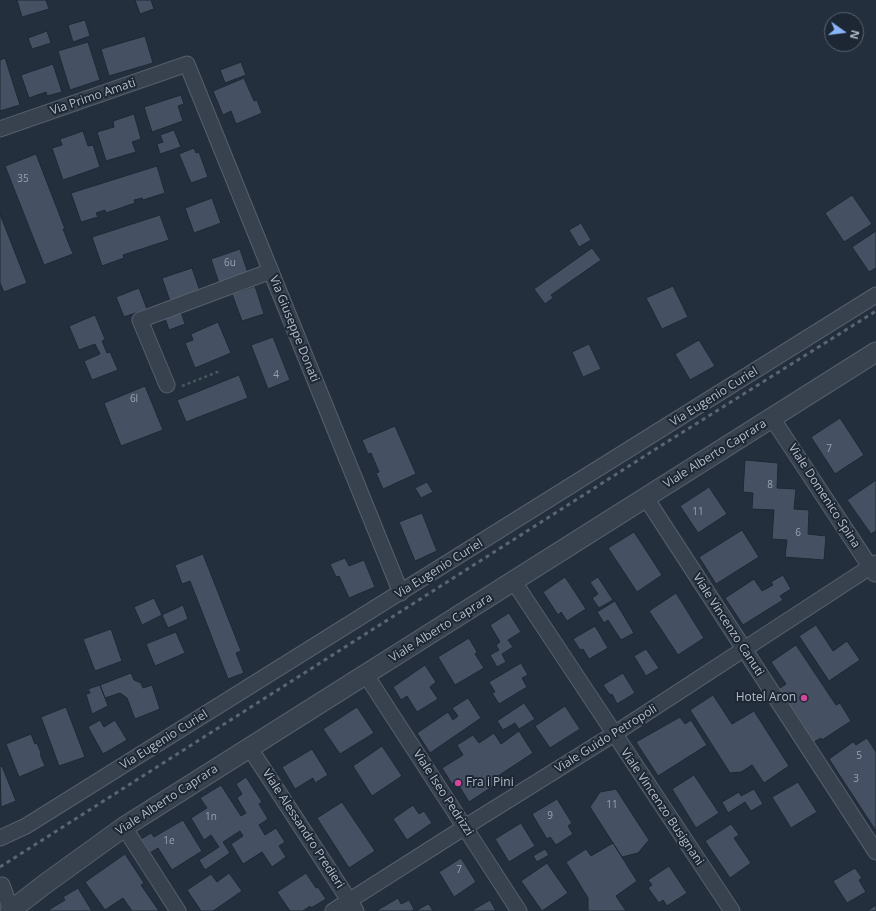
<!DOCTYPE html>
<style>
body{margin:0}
#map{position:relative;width:876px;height:911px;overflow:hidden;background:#242f3e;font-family:"Open Sans",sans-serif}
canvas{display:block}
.north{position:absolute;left:824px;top:12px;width:40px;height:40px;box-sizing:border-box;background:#1d2633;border:1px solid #59626f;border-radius:50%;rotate:104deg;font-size:11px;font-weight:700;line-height:16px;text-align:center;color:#b4bcc9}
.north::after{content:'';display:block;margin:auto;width:14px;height:18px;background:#8ab4f8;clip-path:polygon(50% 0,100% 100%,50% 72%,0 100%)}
</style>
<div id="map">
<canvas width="876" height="911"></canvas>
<div class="north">N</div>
</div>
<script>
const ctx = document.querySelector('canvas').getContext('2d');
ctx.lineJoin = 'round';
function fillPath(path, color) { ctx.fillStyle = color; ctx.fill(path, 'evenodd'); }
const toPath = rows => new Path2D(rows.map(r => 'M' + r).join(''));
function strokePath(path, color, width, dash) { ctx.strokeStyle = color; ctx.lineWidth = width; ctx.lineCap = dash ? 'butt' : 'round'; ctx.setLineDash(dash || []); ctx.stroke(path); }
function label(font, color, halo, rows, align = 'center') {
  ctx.font = font + ' "Open Sans",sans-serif'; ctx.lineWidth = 4; ctx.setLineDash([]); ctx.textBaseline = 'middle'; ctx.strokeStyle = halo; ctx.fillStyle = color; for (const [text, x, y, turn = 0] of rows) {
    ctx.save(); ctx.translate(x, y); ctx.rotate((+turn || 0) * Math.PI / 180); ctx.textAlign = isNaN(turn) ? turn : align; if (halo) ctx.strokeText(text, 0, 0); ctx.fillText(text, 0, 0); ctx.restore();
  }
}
const building = toPath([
 [17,0,46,0,49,9,22,17,17,0],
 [135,0,151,0,154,9,140,14,135,0],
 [85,20,90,36,73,42,68,25,85,20],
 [47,31,51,43,32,49,28,38,47,31],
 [145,36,153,63,109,76,101,49,145,36],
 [88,42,100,80,70,90,58,51,88,42],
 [5,58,20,105,0,111,0,60,5,58],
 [241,62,246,75,225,83,220,70,241,62],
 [53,64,62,92,47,96,46,92,29,98,21,75,53,64],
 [244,78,254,101,257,100,262,113,236,124,231,111,223,115,213,91,244,78],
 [181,95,184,104,178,106,183,121,152,132,144,107,181,95],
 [134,114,141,139,132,142,136,152,106,161,97,132,114,127,113,121,134,114],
 [174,130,181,147,160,154,157,144,163,142,160,135,174,130],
 [83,131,88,146,93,145,100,167,63,180,52,148,62,145,60,139,83,131],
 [194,148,196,153,199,152,208,177,191,183,179,154,194,148],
 [36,154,65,229,63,229,73,254,44,265,5,166,36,154],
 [157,166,165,193,143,200,142,198,134,200,135,203,106,213,105,210,96,213,98,217,81,222,71,193,157,166],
 [852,195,872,224,844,242,825,213,852,195],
 [212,198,221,223,194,233,185,208,212,198],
 [0,214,27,283,4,292,0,283,0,214],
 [160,215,169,240,123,255,124,258,102,266,92,237,160,215],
 [581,223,591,240,579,247,569,230,581,223],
 [876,231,876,268,869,272,852,247,876,231],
 [592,248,601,260,551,295,553,298,545,304,534,289,592,248],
 [240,249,248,273,219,283,211,259,240,249],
 [192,268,200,291,170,301,162,278,192,268],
 [255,286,264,314,242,321,232,294,255,286],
 [673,286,688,317,662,329,646,298,673,286],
 [139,288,147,309,124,317,116,297,139,288],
 [180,309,185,324,169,330,164,315,180,309],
 [95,315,105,339,102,341,107,353,110,352,118,370,92,380,84,361,100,354,95,344,79,350,69,326,95,315],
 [218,322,231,353,195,368,185,343,193,340,191,334,218,322],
 [273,337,290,380,268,389,251,345,273,337],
 [699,340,715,366,690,380,675,354,699,340],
 [589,344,601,369,583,377,572,352,589,344],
 [239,375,248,398,186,422,177,400,239,375],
 [145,386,163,430,121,446,104,403,145,386],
 [840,418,864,455,835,474,811,437,840,418],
 [395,426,416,474,383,489,376,473,379,472,371,453,368,454,362,440,395,426],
 [745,460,778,463,777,488,796,489,794,509,809,510,808,534,826,536,824,560,785,557,787,540,772,539,774,510,752,509,753,493,743,492,745,460],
 [876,480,876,531,871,534,847,500,876,480],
 [427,482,433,492,421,498,415,488,427,482],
 [709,487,727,514,698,533,680,506,709,487],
 [422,513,437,551,415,561,399,522,422,513],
 [742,530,759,557,716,584,699,557,742,530],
 [634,532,662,575,637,592,608,548,634,532],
 [203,554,241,651,236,653,244,673,228,679,190,581,182,584,175,565,203,554],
 [345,558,349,566,364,560,375,587,349,598,339,576,336,577,330,564,345,558],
 [783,575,791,589,780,596,783,600,743,625,725,598,754,579,762,591,773,585,771,582,783,575],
 [565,577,586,609,567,621,561,612,558,615,543,592,565,577],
 [598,577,613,600,599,608,592,598,598,594,590,582,598,577],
 [676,593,704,638,678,655,649,611,676,593],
 [154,598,162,615,142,625,134,607,154,598],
 [615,601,634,633,621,640,608,620,604,623,597,612,615,601],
 [183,605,188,619,168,628,162,615,183,605],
 [509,613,521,632,508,640,513,647,502,654,506,662,497,667,490,655,499,650,496,645,500,642,490,625,509,613],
 [816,625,833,651,847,641,860,660,829,681,799,636,816,625],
 [595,626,608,648,589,659,583,649,580,650,573,639,595,626],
 [111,629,122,661,95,671,83,639,111,629],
 [176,632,185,653,155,666,146,644,176,632],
 [469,638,477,652,475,654,484,668,455,685,438,657,469,638],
 [796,645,836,705,840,703,851,721,822,740,821,738,812,743,777,690,786,684,771,662,796,645],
 [646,649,659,668,646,676,634,656,646,649],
 [521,663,528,675,522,678,527,687,499,704,492,693,495,692,489,682,521,663],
 [425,665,436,682,430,687,438,699,417,712,407,696,401,700,393,687,425,665],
 [131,673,134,680,141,683,143,688,152,685,160,709,135,719,127,698,120,693,105,698,100,685,131,673],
 [623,673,635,693,617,704,612,694,610,695,603,685,623,673],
 [100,685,108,706,92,714,86,694,90,693,88,689,100,685],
 [713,695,732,724,754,711,789,766,764,783,752,765,741,772,730,773,690,710,713,695],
 [468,698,481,718,430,753,417,733,448,712,453,720,458,716,452,708,468,698],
 [524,703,535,719,519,729,515,723,503,730,497,721,524,703],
 [565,706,580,729,550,748,535,726,565,706],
 [66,707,85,757,59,766,41,717,66,707],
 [357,707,374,733,340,754,323,729,357,707],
 [680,717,685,724,691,720,707,745,658,776,636,742,680,717],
 [100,720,104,727,115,720,127,740,103,754,88,727,100,720],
 [519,731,533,753,498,776,501,781,469,802,456,781,452,784,442,768,463,755,457,745,473,735,479,743,494,733,501,744,519,731],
 [31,734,35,744,37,743,41,753,40,754,45,766,19,777,6,744,31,734],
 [867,738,876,752,876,831,829,759,853,742,856,745,867,738],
 [382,746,402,776,372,796,353,766,382,746],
 [312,749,328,775,315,783,313,778,295,789,282,767,312,749],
 [2,766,16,801,1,807,0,767,2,766],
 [694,775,719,813,696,828,672,789,694,775],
 [246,777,262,802,259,804,268,819,259,825,265,835,276,828,285,842,279,846,286,857,272,867,262,852,243,864,231,844,243,836,240,831,223,842,230,853,205,870,199,860,219,847,211,835,204,840,191,818,207,808,200,798,221,785,241,816,246,813,237,798,242,794,236,784,246,777],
 [798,782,817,812,791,828,772,797,798,782],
 [616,789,649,840,638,853,622,857,590,807,600,792,616,789],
 [754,789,763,804,751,811,745,802,728,813,722,802,739,792,741,796,754,789],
 [557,799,572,823,568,826,573,834,556,845,550,837,547,839,532,814,557,799],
 [342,802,375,851,349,868,317,818,342,802],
 [413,805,419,814,424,811,432,823,407,840,393,819,413,805],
 [183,820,202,851,172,870,158,848,150,853,141,839,151,833,154,837,183,820],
 [521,823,535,846,509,862,495,839,521,823],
 [731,824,739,835,734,838,751,863,730,878,705,841,731,824],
 [613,843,637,881,616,896,626,911,588,911,588,898,566,862,586,849,591,856,613,843],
 [545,849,549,855,537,862,533,856,545,849],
 [125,854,144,883,141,885,159,911,132,911,123,898,105,910,85,882,125,854],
 [461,858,476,882,454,897,439,872,461,858],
 [547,863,568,893,542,911,521,881,547,863],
 [669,866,687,893,667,906,663,900,659,903,648,888,652,885,648,880,669,866],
 [855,868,862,878,859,880,866,892,847,903,833,881,855,868],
 [229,873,242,891,213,911,201,911,187,890,211,874,217,882,229,873],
 [306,873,316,888,318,887,326,899,311,908,310,906,303,911,290,911,277,892,306,873],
 [78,888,92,911,47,911,65,900,63,897,78,888],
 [398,898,401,904,409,900,414,909,412,911,376,911,398,898],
 [490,900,496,911,471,911,490,900],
 [429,904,433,911,416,911,426,905,429,904],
 [876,905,876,911,867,911,876,905]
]);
fillPath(building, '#455162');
strokePath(building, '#1f2835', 1);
const minor = toPath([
 [0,129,187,64,401,593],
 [167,385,140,320,271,271],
 [772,418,875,574],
 [646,498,876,852],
 [514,582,732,911],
 [366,675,519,911],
 [249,747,356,911],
 [124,827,178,911],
 [0,838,26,826,876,295],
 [2,885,11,910],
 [333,911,465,827,614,734,876,563]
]);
const tertiary = toPath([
 [10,911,45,884,124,827,876,352]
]);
strokePath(minor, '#565f6c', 17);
strokePath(tertiary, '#565f6c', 21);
strokePath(toPath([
 [182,386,220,371]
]), '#44595c', 2.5, [3, 3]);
strokePath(minor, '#38414e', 15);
strokePath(tertiary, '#38414e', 19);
strokePath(toPath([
 [0,867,651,452,876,311]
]), '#5a6575', 3, [4, 4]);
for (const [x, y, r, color] of [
 [804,698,4,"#d1479c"],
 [458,783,4,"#d1479c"]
]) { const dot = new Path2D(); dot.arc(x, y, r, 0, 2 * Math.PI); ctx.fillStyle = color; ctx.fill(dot); strokePath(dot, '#1d2633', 1.5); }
label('10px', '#98a1af', null, [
 ["35",23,179],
 ["6u",230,263],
 ["4",276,375],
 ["6l",134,399],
 ["7",829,449],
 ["8",770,485],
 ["11",698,512],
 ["6",798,533],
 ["5",859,756],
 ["3",856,779],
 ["11",612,805],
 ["9",550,816],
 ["1n",211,817],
 ["1e",169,841],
 ["7",459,870]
]);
label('12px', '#b4bcc9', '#1d2633', [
 ["Via Primo Amati",93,97,-19],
 ["Via Giuseppe Donati",294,329,68],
 ["Via Eugenio Curiel",714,397,-32],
 ["Viale Alberto Caprara",715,454,-32],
 ["Viale Domenico Spina",824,496,57],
 ["Via Eugenio Curiel",439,569,-32],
 ["Viale Vincenzo Canuti",728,625,57],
 ["Viale Alberto Caprara",441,628,-32],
 ["Viale Guido Petropoli",606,739,-32],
 ["Via Eugenio Curiel",164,740,-32],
 ["Viale Iseo Pedrizzi",443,793,57],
 ["Viale Alberto Caprara",167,800,-33],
 ["Viale Vincenzo Busignani",662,807,56],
 ["Viale Alessandro Predieri",303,829,57]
]);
label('12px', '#b4bcc9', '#1d2633', [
 ["Hotel Aron",796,698],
 ["Fra i Pini",466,783,"left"]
], 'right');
</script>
